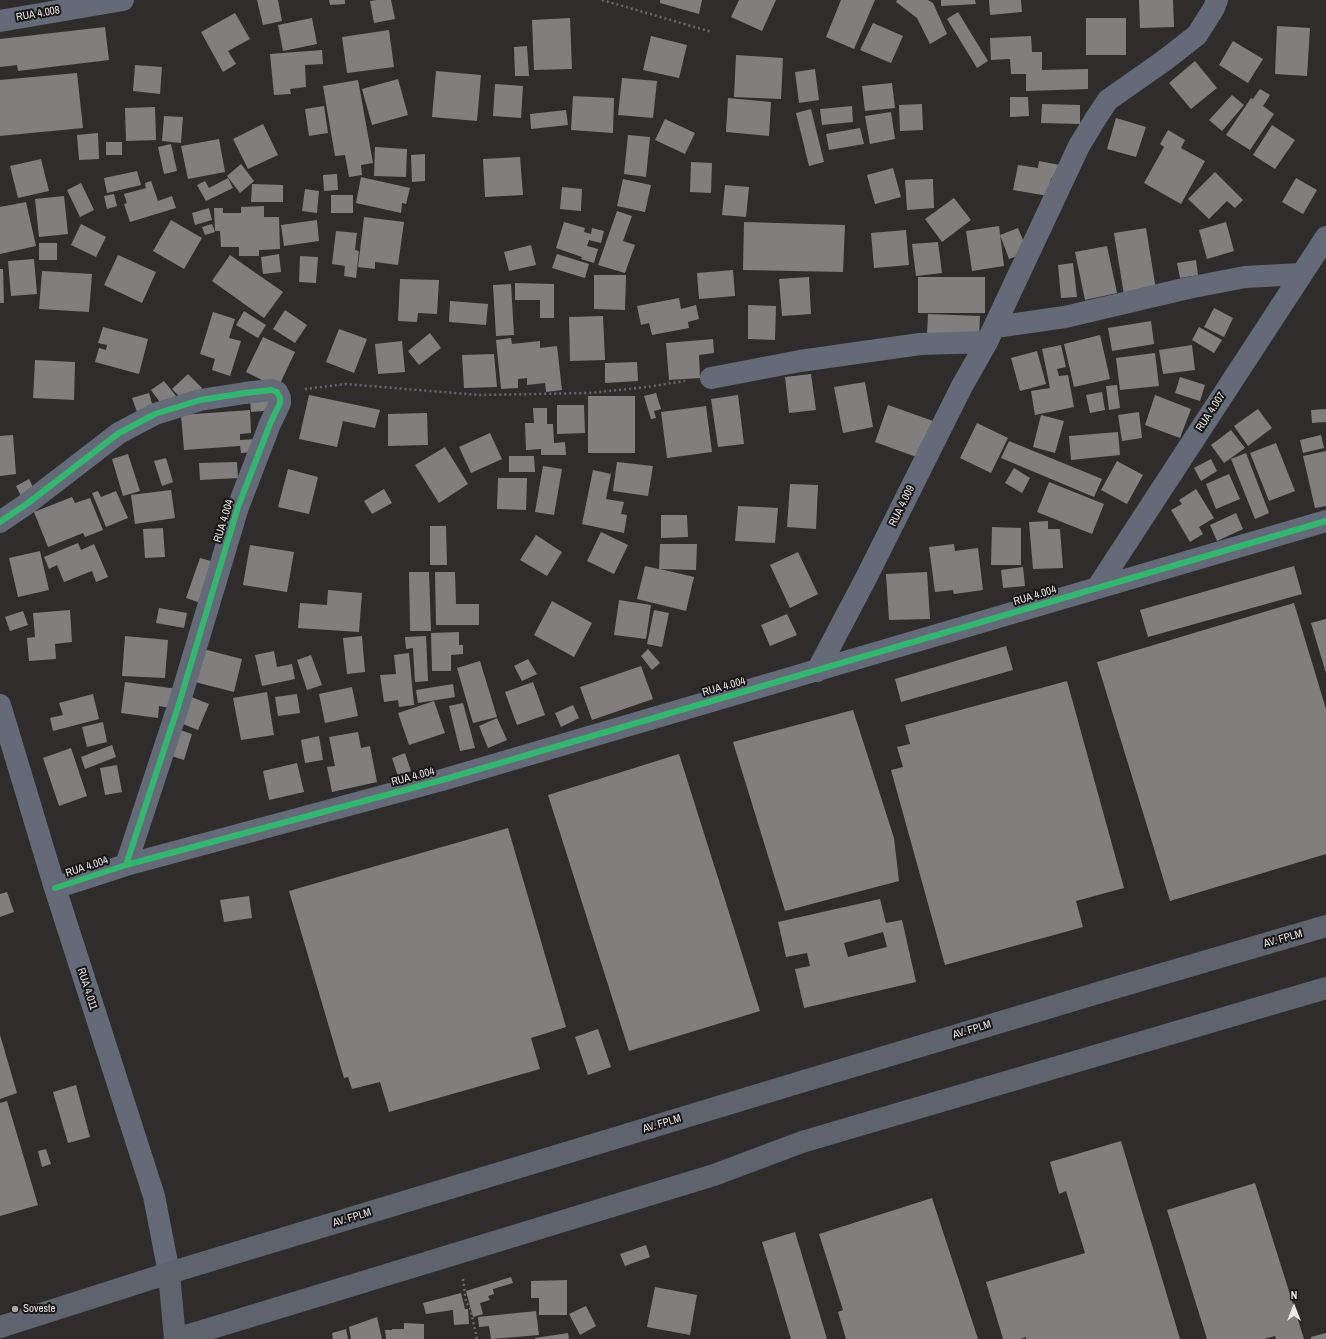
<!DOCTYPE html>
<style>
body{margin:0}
#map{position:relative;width:1326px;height:1339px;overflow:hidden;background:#2f2d2c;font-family:"Archivo Narrow",sans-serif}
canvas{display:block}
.north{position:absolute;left:1274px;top:1287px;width:40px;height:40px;-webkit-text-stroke:3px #171515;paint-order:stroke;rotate:0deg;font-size:11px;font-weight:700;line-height:16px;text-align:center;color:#eae7e7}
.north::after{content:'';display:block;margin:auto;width:14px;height:18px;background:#eae7e7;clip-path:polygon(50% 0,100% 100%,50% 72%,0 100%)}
</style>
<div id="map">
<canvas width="1326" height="1339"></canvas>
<div class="north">N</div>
</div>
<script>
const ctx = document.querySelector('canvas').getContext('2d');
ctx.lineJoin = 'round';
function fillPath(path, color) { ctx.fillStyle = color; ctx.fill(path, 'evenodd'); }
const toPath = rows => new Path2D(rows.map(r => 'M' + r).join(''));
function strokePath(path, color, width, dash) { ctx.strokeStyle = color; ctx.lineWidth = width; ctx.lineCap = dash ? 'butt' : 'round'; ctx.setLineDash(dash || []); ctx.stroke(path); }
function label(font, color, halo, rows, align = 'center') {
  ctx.font = font + ' "Archivo Narrow",sans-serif'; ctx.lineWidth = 4; ctx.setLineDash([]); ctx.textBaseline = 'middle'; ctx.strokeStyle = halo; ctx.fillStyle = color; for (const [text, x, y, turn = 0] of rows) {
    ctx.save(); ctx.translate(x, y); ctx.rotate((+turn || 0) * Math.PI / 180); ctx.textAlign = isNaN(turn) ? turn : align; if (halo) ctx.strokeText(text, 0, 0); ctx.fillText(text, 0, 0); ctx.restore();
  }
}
fillPath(toPath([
 [257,0,278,0,282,21,263,25],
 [329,0,345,0,345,4,330,5],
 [377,0,391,0,395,19,374,23,370,1],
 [660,0,702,0,699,14,660,3],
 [739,0,776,0,762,31,731,17],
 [841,0,875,0,854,49,826,37],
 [897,0,928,0,933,3,947,34,930,44,917,18,896,2],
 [941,0,975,0,976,4,941,6],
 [989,0,1021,0,1022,12,990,15],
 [1139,0,1173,0,1174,27,1140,28],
 [958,12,988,61,977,68,947,19],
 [235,13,250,39,228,51,236,64,223,72,201,32],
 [312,18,317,44,283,51,278,25],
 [570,18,572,69,534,70,532,20],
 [1086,18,1126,18,1126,55,1086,55],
 [873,23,903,36,891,63,860,50],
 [1277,26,1310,28,1307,76,1275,74],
 [105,27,109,60,18,71,17,65,0,67,0,39],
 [389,30,394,67,347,73,342,37],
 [651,36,687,45,679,78,643,70],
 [1031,36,1032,52,1042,52,1042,70,1088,69,1088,89,1026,91,1026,74,1011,74,1010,59,991,60,990,38],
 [1233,41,1263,59,1248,83,1219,65],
 [527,46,529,76,515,76,514,47],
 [322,50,323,64,305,65,306,87,290,89,291,94,274,95,270,54],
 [736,55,783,58,781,99,734,97],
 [1195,61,1217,88,1191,109,1169,83],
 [135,65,162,67,160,94,133,91],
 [815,69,819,100,799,103,795,72],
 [436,71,481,75,477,121,432,117],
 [77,73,83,128,0,136,0,80],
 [622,78,657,81,653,118,618,115],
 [398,79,408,115,372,125,362,89],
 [358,80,373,163,361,165,362,175,349,177,345,155,335,156,323,86],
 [892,83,895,108,865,111,862,86],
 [495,84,523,86,521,118,493,116],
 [1260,89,1270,95,1263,106,1274,114,1250,150,1226,135,1251,98,1253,99],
 [1232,95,1244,105,1222,131,1209,120],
 [573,96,614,98,613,133,571,130],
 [1010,97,1028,97,1029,116,1010,117],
 [728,98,771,102,769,136,726,132],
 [922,104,923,130,900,131,899,105],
 [1042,104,1080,105,1080,124,1041,123],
 [324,106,328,133,309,136,305,109],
 [852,106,853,122,822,125,820,109],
 [155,107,156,140,126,141,125,108],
 [811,109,824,162,809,166,796,113],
 [566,110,568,125,531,129,530,114],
 [891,112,895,139,870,144,865,116],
 [164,116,183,117,181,143,162,141],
 [1116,118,1146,127,1136,157,1107,149],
 [665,119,695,133,685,154,655,140],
 [263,124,278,155,248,169,233,139],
 [1272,125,1295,140,1275,169,1253,155],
 [860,128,864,144,829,150,826,134],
 [1168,130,1185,140,1181,148,1205,161,1181,204,1144,183,1164,147,1160,144],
 [98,133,99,159,79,160,77,135],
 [628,135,650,137,646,177,624,174],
 [219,139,225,172,188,179,181,146],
 [106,142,122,142,122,155,106,155],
 [171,144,177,171,164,174,158,147],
 [375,147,407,149,406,177,374,176],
 [425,154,425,181,412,182,411,155],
 [520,157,523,195,485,197,483,159],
 [41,159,49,191,18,198,10,166],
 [1039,161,1060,165,1058,179,1051,178,1048,196,1013,190,1018,165,1038,168],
 [691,162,712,163,711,193,690,192],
 [241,164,254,181,240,193,227,176],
 [893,168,901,197,875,204,867,175],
 [137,171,141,185,107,193,104,178],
 [1215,172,1243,200,1235,208,1227,201,1209,219,1188,199],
 [337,174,338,190,324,191,323,175],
 [361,177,410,188,406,204,402,203,401,213,356,203],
 [228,178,233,188,206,201,197,185,205,181,209,188],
 [1296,178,1317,190,1303,214,1282,202],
 [623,179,651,185,645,212,617,206],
 [933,179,934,208,907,210,905,180],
 [151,181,158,201,172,196,176,208,130,222,124,204,127,203,124,194,146,188,145,183],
 [81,183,94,210,80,217,67,190],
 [252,184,283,185,283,202,251,202],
 [725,185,749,187,746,217,722,215],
 [562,187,582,189,581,211,560,209],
 [305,189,319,191,317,213,302,211],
 [114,194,117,206,107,209,104,196],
 [331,195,353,195,353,213,331,213],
 [64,196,68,234,39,237,35,199],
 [954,198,971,220,942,242,925,219],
 [26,202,36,246,0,254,0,207],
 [264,206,264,217,279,217,280,249,259,250,259,256,239,256,239,247,221,247,220,231,215,231,214,208,223,208,223,213,241,213,241,207],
 [209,208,212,220,195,225,192,213],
 [617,211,632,216,623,241,635,245,625,273,598,265],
 [364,217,404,222,398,265,375,262,375,269,358,267],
 [171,220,202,238,184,269,153,251],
 [317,220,319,241,284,246,281,225],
 [564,222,585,228,584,232,591,234,592,228,604,231,601,243,589,240,587,246,598,249,594,263,581,259,582,257,556,248],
 [744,222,845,225,843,272,743,270],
 [1226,222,1234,251,1207,259,1199,230],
 [81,224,106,237,96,257,71,245],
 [212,224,215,232,205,235,202,227],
 [999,226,1004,266,972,271,966,231],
 [1018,228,1028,252,1009,259,1000,235],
 [1146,228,1156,290,1124,295,1114,233],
 [906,230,909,265,874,268,871,233],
 [336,231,357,233,355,250,359,251,356,278,344,276,345,266,332,264],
 [938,242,942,273,916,276,912,244],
 [39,243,57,243,57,260,39,260],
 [531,245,536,265,509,271,504,252],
 [1107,246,1117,293,1085,300,1075,252],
 [279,254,281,272,263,274,261,257],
 [557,254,589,264,585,278,552,268],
 [118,255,156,272,142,303,104,285],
 [230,255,283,292,264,318,212,281],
 [300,256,318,257,316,283,299,282],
 [34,259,37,294,11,296,8,261],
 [1196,260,1198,275,1180,278,1177,263],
 [1073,263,1077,297,1061,298,1058,265],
 [0,269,3,269,4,303,0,303],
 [733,270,735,296,699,299,697,273],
 [42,271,92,274,89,312,39,309],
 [594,275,626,275,625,310,594,309],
 [809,277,811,314,782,316,779,279],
 [918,277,985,277,985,313,918,313],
 [400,279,439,280,437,314,418,313,417,322,398,321],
 [515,283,554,284,554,318,540,318,540,300,515,300],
 [511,284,514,335,496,336,493,285],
 [679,298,681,309,696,305,699,319,688,322,689,328,652,335,649,323,641,325,637,306],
 [450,301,488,304,486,325,449,322],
 [748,305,776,306,775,340,748,339],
 [1214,308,1233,318,1224,337,1204,327],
 [285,310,307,325,295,343,273,329],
 [244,311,266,325,258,338,236,325],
 [213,312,235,319,229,338,241,341,230,376,212,370,215,359,200,354],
 [928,314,980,316,979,337,927,334],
 [603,316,605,360,570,361,569,317],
 [1151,321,1154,344,1112,351,1108,328],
 [103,327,148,339,139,374,95,362,99,348,106,350,107,345,98,343],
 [1199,327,1222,340,1214,353,1192,340],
 [339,329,367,339,354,373,326,362],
 [430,333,441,348,419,365,408,351],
 [1100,335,1110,379,1074,387,1064,344],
 [263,337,295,352,278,388,246,372],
 [511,338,512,344,540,341,540,348,557,346,562,390,546,392,545,383,527,385,527,378,518,379,518,388,501,389,496,340],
 [713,339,714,353,699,355,700,378,669,380,666,343],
 [402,341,405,372,378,374,375,344],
 [1061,345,1066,367,1057,369,1059,376,1068,375,1074,407,1035,415,1031,391,1050,388,1042,349],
 [1192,345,1195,370,1163,374,1159,350],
 [1037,351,1046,384,1020,391,1011,358],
 [1155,353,1159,386,1120,390,1116,358],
 [494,354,497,387,464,388,462,355],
 [35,360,75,362,74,400,33,398],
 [637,362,638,381,605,383,605,363],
 [188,374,202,388,186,403,172,389],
 [811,374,816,410,789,413,785,377],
 [1180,377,1205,385,1200,401,1175,393],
 [164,381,176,396,162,405,151,390],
 [865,382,873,427,843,433,834,387],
 [1117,385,1120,408,1109,410,1106,386],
 [1102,392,1105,410,1090,413,1086,395],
 [149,393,153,407,137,412,132,398],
 [656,393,661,409,654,411,656,418,651,419,644,396],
 [309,395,380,410,375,428,343,421,337,447,299,439],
 [738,395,744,444,718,447,711,399],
 [1155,395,1191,409,1180,438,1145,425],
 [588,396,635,396,635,453,588,453],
 [274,397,275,410,251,412,250,399],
 [557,405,584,405,585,433,557,434],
 [888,405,936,422,922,459,875,442],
 [706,406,712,452,667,458,661,412],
 [533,408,547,408,547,424,553,424,554,443,565,442,566,455,541,455,541,449,526,450,525,423,534,423],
 [1258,409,1272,428,1248,446,1234,426],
 [1326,409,1326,422,1312,423,1311,410],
 [250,410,251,433,240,434,240,440,256,439,257,452,241,453,240,446,184,450,181,415],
 [1139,412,1142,438,1122,441,1118,415],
 [427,413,428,445,388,446,388,414],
 [1041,415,1064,421,1055,453,1033,447],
 [977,423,1008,438,991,473,960,458],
 [1231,430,1245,448,1224,463,1211,445],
 [1118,432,1120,455,1071,460,1069,436],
 [490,433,502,459,471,473,459,447],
 [13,435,16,474,0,476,0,436],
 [1321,435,1324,448,1303,453,1300,440],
 [1009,441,1102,479,1094,497,1001,458],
 [1276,443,1295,491,1269,501,1250,453],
 [445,447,468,484,439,503,415,465],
 [1326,451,1326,506,1315,508,1303,456],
 [1246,453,1269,513,1255,519,1231,459],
 [128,454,140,491,123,496,112,459],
 [509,456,534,456,535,472,509,472],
 [166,458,173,482,162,486,154,461],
 [1211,459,1217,471,1201,481,1194,468],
 [1117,461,1143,475,1127,504,1101,490],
 [237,462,238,478,200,480,199,463],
 [617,462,653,466,648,496,613,491],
 [543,466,562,469,554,515,535,512],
 [1014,468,1030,478,1022,493,1005,483],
 [288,469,318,477,309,514,278,507],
 [593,470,611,474,606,499,624,502,621,514,627,515,624,533,582,524],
 [1229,474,1240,499,1216,509,1206,484],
 [498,478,527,478,526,510,497,509],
 [29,479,36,493,23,500,16,486],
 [1049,482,1104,504,1092,534,1037,512],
 [790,484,818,485,816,529,787,527],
 [384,489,392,503,372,514,364,501],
 [1196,489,1214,518,1199,527,1203,534,1190,542,1171,510,1182,504,1179,500],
 [171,490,175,518,135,524,131,495],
 [98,491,101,497,116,491,128,518,106,527,92,493],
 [72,497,75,503,90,498,103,530,85,537,83,533,48,547,34,512],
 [738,506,778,508,775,543,735,541],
 [1236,513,1243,529,1217,541,1210,525],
 [661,515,687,515,688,537,661,538],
 [1048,521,1048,529,1060,529,1063,568,1033,569,1029,522],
 [430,526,446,526,447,565,430,565],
 [992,527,1021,528,1021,565,991,565],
 [163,528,165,557,145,558,143,529],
 [601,532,628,545,614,574,587,561],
 [536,535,562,552,547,576,520,560],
 [78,543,81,550,94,544,108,577,96,582,92,571,64,582,57,565,49,569,44,557],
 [660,544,697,544,696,570,660,569,694,577,686,611,637,599,645,566,659,569],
 [954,544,955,551,978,548,983,590,954,594,953,590,935,592,929,547],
 [250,545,294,552,287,592,243,585],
 [40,551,49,590,18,597,9,558],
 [798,552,818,594,790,608,770,565],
 [200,558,218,563,204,604,186,598],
 [1294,566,1302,594,1148,637,1140,610],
 [1023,567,1025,586,1003,588,1001,570],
 [409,572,429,572,431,631,410,631],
 [435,572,455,572,456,604,479,604,479,625,436,625],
 [927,572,930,619,889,620,886,574],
 [328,590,362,593,359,632,298,628,300,603,327,605],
 [619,600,651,605,646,639,614,635],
 [552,601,592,623,574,657,534,635],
 [1294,603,1326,709,1326,854,1170,901,1097,662],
 [159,608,187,613,184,628,156,623],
 [70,610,72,642,55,644,56,659,29,661,27,638,35,637,33,613],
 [654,610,669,613,662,647,647,644],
 [23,611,28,625,10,631,5,617],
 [787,614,797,635,770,646,761,625],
 [1326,619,1326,673,1311,623],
 [459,632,459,645,463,645,463,654,451,655,451,671,432,671,431,633],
 [125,636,168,640,165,678,122,676],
 [362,636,365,672,347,674,343,638],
 [426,636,428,681,415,682,413,648,406,649,405,637],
 [1006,646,1013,670,901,702,895,679],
 [203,649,242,659,234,692,195,682],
 [648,649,660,663,652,670,641,656],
 [274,651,277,667,292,664,295,679,262,686,255,655],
 [409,653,414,705,399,707,398,700,384,702,380,675,396,674,394,655],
 [311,655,322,685,307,690,297,660],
 [528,659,537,674,522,681,514,666],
 [480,661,497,717,473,723,457,668],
 [641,666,653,699,592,720,580,687],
 [1067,681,1124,888,1076,901,1083,927,945,965,891,770,903,767,897,747,910,744,905,725],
 [125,682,178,689,176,709,159,706,158,718,121,713],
 [533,682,545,715,517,725,505,692],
 [453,684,455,697,418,703,416,690],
 [352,687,358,716,325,723,319,694],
 [267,692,274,735,241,740,233,698],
 [93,694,99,719,53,731,50,718,63,715,59,703],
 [297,694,300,713,278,716,275,697],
 [189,696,209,704,198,730,178,722],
 [434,701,445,733,409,745,398,713],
 [463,703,475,748,460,751,449,706],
 [573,705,579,718,561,727,555,713],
 [853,710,894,838,899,881,785,911,733,742],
 [497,718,507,740,488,748,479,726],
 [103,722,107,742,87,747,82,727],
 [177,729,192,734,184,760,168,755],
 [358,732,361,748,370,746,377,782,332,792,327,767,335,766,329,737],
 [319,736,323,760,305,763,301,740],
 [112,745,116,757,85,769,81,757],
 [71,748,87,796,59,806,43,758],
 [405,753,411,771,398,776,392,758],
 [679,754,760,1011,629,1051,548,795],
 [297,763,304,792,269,800,263,771],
 [117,765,122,792,105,795,100,768],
 [508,828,566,1027,531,1038,540,1069,389,1112,380,1082,352,1089,348,1077,344,1078,289,891],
 [7,892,14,912,0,917,0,894],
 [249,896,252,918,224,922,220,900],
 [880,899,886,923,902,920,916,982,804,1008,795,969,810,966,807,953,786,957,778,922],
 [883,932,887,947,848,957,844,943],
 [598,1029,611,1067,588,1075,575,1037],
 [0,1035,17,1093,0,1099],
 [76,1085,90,1137,68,1143,53,1092],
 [7,1101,38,1205,0,1216,0,1103],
 [1121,1141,1180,1339,1026,1339,1026,1337,1020,1339,1003,1339,986,1282,1085,1253,1066,1191,1059,1194,1050,1162],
 [46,1149,51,1164,42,1167,38,1151],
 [1255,1183,1304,1339,1276,1339,1275,1336,1264,1339,1207,1339,1167,1210],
 [932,1198,978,1339,846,1339,838,1312,843,1310,819,1234],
 [795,1232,827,1339,791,1339,762,1242],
 [646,1245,650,1257,625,1266,620,1254],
 [511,1277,513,1283,493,1289,494,1294,488,1296,490,1300,480,1303,483,1314,473,1317,466,1291],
 [567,1280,567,1315,539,1315,539,1298,531,1298,531,1281],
 [655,1287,697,1295,690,1335,647,1327],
 [461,1293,465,1309,468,1309,469,1324,454,1325,453,1310,426,1314,423,1303],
 [586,1306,596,1326,580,1335,569,1314],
 [536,1311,539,1335,491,1339,489,1326,479,1327,478,1317],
 [377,1317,382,1339,351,1339,349,1327],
 [404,1323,424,1324,424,1339,386,1339,385,1330,392,1330,392,1329,404,1329],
 [346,1329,348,1339,333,1339,332,1333],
 [568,1333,569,1339,535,1339,535,1338],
 [1326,1333,1326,1339,1311,1339,1311,1337]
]), '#817f7e');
strokePath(toPath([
 [602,0,712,32],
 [305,389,346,384,479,395,589,393,647,387,685,381],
 [463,1279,466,1302,470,1308,477,1339]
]), '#65686e', 2.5, [2, 3]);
strokePath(toPath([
 [0,21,123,0],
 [995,327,1065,317,1188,288,1245,277,1301,274],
 [711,378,800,361,920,344,987,342],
 [0,522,28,503,119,433,155,414,200,400,245,393,271,390,277,392,280,398,280,403,270,424,238,507,178,707,126,865],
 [1097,588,1326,237],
 [817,671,865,580,962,386,987,342,1079,146,1096,118,1108,100,1165,60,1197,35,1214,8,1217,0],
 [0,705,55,888,154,1196,169,1273],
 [55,888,126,865,442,780,1326,521]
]), '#646a77', 22);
strokePath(toPath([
 [169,1273,175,1339],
 [0,1327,169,1273,804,1081,1111,989,1326,926],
 [176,1339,714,1175,802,1142,1326,988]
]), '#5e636d', 22);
strokePath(toPath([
 [0,522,28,503,119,433,155,414,200,400,245,393,271,390,277,392,280,398,280,403,270,424,238,507,178,707,126,865],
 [55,888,126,865,442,780,1326,521]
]), '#33b770', 6);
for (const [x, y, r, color] of [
 [15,1309,4,"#a9a6a6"]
]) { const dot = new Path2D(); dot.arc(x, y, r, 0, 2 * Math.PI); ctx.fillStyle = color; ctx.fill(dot); strokePath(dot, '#171515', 1.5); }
label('11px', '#eae7e7', '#171515', [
 ["RUA 4.008",38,14,-10],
 ["RUA 4.007",1211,412,-57],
 ["RUA 4.009",902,506,-64],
 ["RUA 4.004",224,521,-73],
 ["RUA 4.004",1035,596,-17],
 ["RUA 4.004",724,687,-16],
 ["RUA 4.004",413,777,-15],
 ["RUA 4.004",87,867,-18],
 ["AV. FPLM",1283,939,-16],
 ["RUA 4.011",87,989,72],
 ["AV. FPLM",972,1030,-17],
 ["AV. FPLM",662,1124,-17],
 ["AV. FPLM",352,1218,-17]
]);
label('11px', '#eae7e7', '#171515', [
 ["Soveste",23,1309]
], 'left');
</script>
